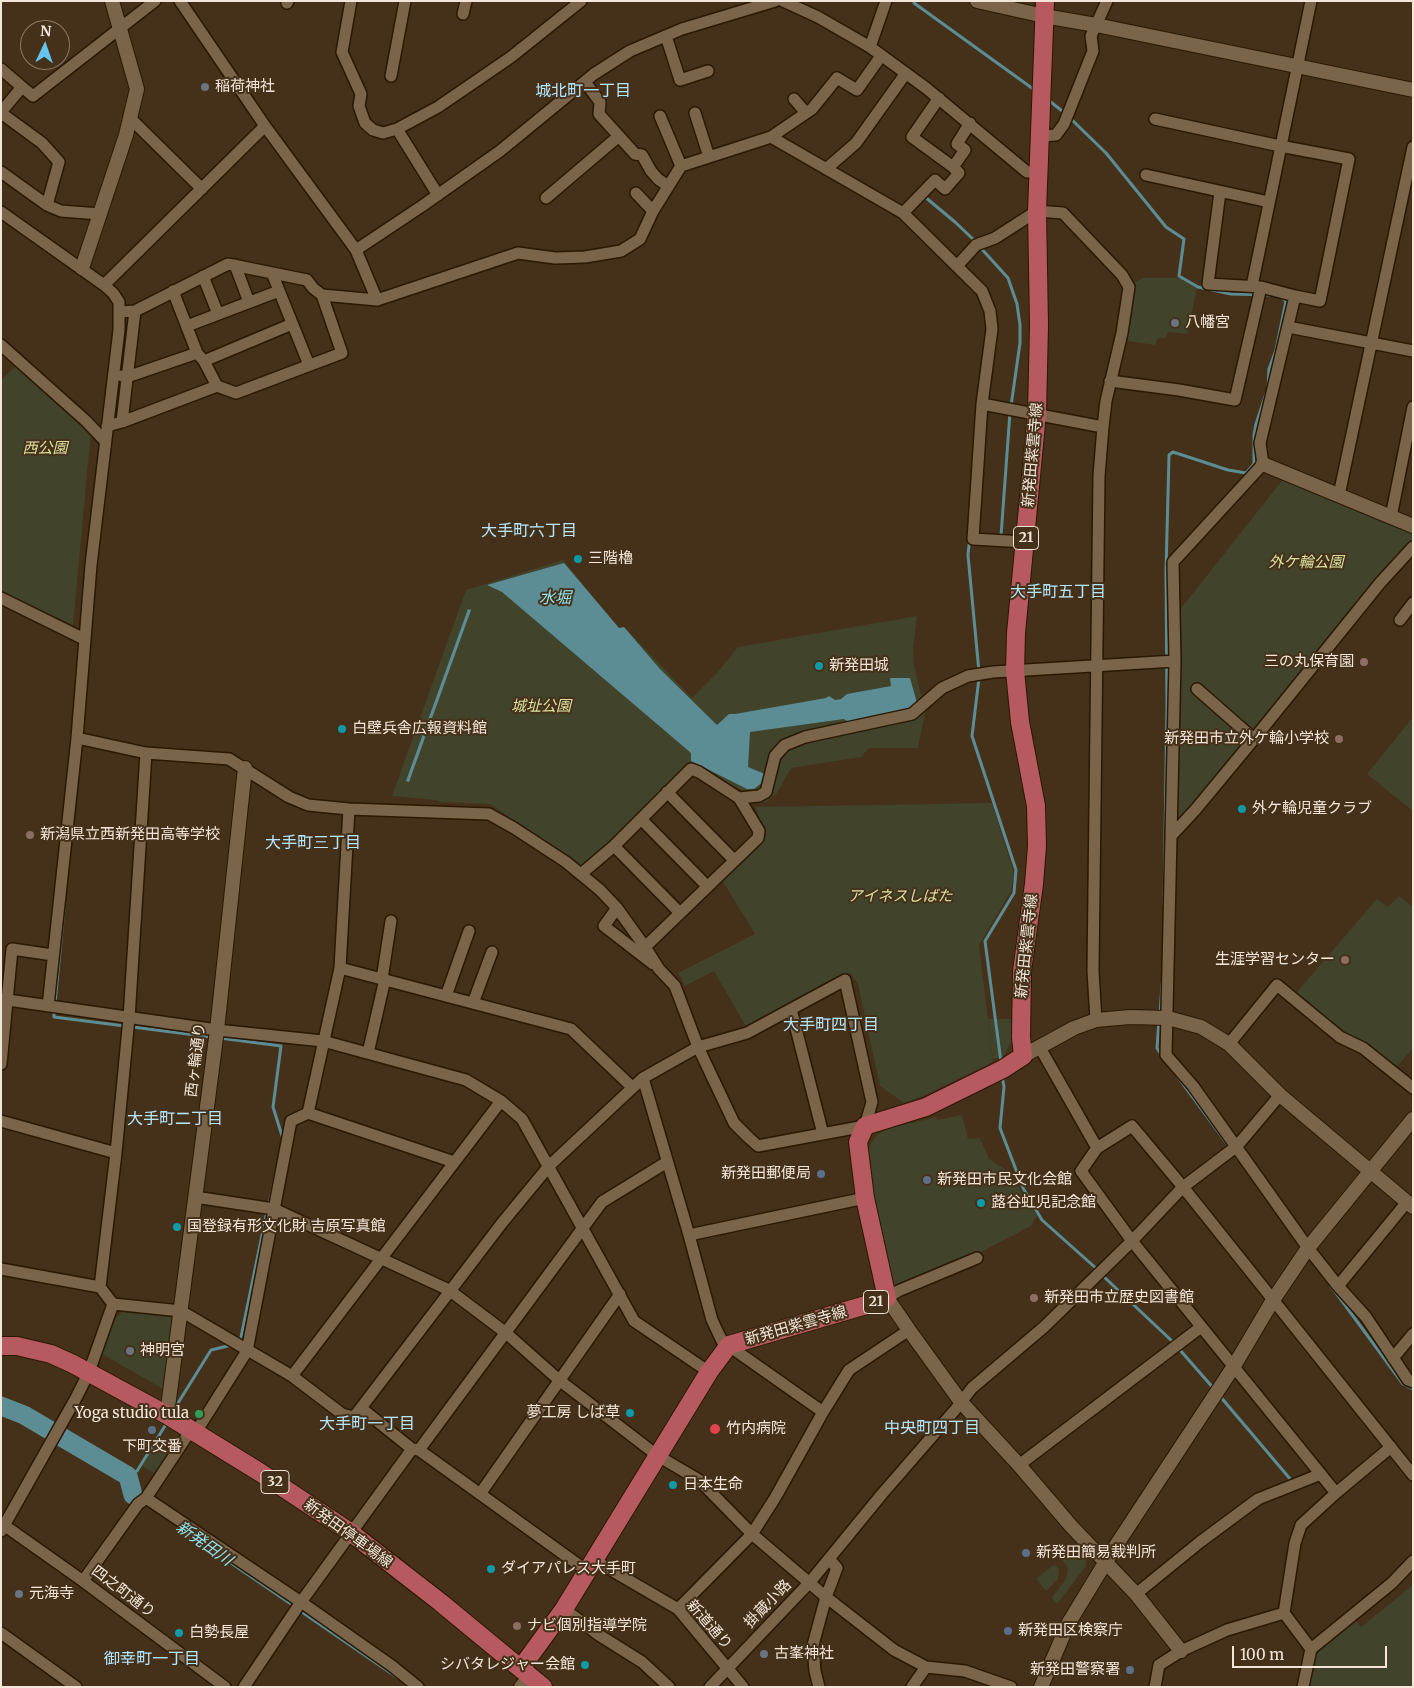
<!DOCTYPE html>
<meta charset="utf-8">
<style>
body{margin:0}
#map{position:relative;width:1414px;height:1688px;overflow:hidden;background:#453119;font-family:Merriweather,serif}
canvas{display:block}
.frame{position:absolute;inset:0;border:2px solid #f3e6d8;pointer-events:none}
.north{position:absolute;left:20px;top:20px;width:50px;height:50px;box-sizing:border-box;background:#453119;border:1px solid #8b7965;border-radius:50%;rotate:3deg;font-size:14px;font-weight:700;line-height:20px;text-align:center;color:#f3e6d8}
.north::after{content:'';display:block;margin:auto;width:18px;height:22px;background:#65c5ee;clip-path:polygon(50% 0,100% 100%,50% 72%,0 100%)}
.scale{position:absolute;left:1232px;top:1646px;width:155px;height:22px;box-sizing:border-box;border:2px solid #f3e6d8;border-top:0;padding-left:6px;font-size:15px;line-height:18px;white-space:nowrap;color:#f3e6d8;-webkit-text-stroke:4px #453119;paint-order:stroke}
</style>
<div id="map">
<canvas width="1414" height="1688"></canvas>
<div class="frame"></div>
<div class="north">N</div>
<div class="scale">100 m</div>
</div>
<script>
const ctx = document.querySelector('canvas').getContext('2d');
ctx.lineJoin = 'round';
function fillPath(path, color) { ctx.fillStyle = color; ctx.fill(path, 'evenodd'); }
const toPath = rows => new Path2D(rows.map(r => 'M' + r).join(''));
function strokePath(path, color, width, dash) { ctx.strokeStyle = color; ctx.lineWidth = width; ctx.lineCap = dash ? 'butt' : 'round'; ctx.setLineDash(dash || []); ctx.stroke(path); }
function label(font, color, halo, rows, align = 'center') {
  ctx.font = font + ' Merriweather,"Noto Sans JP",serif'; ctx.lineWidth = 4; ctx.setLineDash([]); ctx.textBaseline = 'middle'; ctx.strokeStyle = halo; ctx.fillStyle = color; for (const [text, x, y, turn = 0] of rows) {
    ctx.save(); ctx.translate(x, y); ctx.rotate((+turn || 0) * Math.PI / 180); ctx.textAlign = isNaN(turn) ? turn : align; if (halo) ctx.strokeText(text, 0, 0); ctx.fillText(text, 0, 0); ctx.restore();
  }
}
fillPath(toPath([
 [1143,278,1179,278,1197,288,1187,334,1168,332,1166,338,1158,338,1155,345,1120,340,1131,284],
 [18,364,91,431,73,625,1,592,1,380],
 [1284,478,1413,532,1413,545,1180,820,1177,821,1179,611],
 [563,560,619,628,624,627,692,698,717,673,738,647,917,616,913,649,914,665,925,712,918,748,869,748,861,757,791,768,777,793,765,803,690,762,685,767,686,768,583,867,490,804,440,802,436,800,392,796,466,590],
 [1413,717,1413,811,1367,774],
 [992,803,1014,873,1011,891,979,945,993,1062,925,1095,904,1103,880,1086,858,984,850,973,748,1030,714,971,685,986,678,973,755,934,722,880,766,835,755,807],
 [1399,896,1413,907,1413,1048,1395,1069,1344,1035,1296,993,1377,899,1388,907],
 [988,1019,1013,1019,1012,1040,1004,1056,993,1059],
 [962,1115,968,1139,980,1138,989,1159,1009,1172,1037,1216,1031,1226,977,1254,893,1288,868,1166,868,1153,871,1143,878,1134,887,1129,936,1117,937,1120],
 [124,1310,175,1318,163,1389,97,1351,108,1326],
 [155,1445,169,1454,156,1475,142,1466],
 [1076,1543,1086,1556,1086,1566,1057,1604,1052,1598,1066,1579,1068,1570,1066,1564,1059,1557],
 [1055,1565,1059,1568,1058,1579,1046,1591,1036,1579,1052,1566],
 [1413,1585,1413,1687,1309,1687,1315,1655,1354,1618,1361,1627]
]), '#41432b');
fillPath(toPath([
 [564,563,619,628,624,627,660,669,717,725,729,714,735,714,826,698,829,696,835,700,841,699,847,694,891,686,890,678,910,678,917,703,908,709,848,722,844,719,750,732,748,767,765,774,764,781,754,789,747,789,691,761,691,753,502,592,487,585],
 [468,609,471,610,409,782,406,781]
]), '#5c8d94');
strokePath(toPath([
 [914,3,1036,91],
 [1047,99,1066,114],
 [1070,118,1106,153,1166,227,1184,239,1179,276,1198,287,1231,294,1273,295],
 [925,197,955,222,975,241],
 [979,246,1008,278,1017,304,1020,325,1020,343,1011,406],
 [1268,388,1269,369,1276,350,1286,301,1279,296],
 [1001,536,1010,412],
 [969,545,968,555,979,672],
 [979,678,972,736,1016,870,1014,893,985,941,1001,1062],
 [1164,905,1167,705,1166,571,1169,455,1173,452,1228,470,1246,473,1254,464,1254,435,1256,424,1266,394],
 [55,1003,64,908],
 [54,1010,54,1017,211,1037],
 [1160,1015,1162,984],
 [1159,1021,1157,1048,1162,1056],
 [220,1038,281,1046,273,1107,283,1139],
 [1002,1076,1004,1087,1000,1128,1023,1188,1042,1220,1098,1270],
 [1178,1077,1239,1160],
 [269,1205,275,1177],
 [1102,1275,1173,1342,1215,1390],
 [1331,1286,1403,1384,1413,1389],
 [240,1342,267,1211],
 [1219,1395,1291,1480],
 [173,1411,211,1350,232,1345],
 [128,1476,137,1471,168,1421],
 [133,1495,140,1500],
 [190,1535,294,1606],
 [299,1610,401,1680]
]), '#5c8d94', 3);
strokePath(toPath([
 [1,1406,24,1415,128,1476,133,1495]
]), '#5c8d94', 19);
const minor = toPath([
 [180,1,265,126,356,250,377,300],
 [351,1,342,52,361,94,359,106,365,123,373,130,383,133,397,129,438,107,511,57,581,1],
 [783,1,818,17,870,47,926,88,1027,172,1038,172],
 [287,3,288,1],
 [463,14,466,1],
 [666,36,680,80,708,71],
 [870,47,886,1],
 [1,69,22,87],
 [391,76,405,1],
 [585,82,600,102,599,114,635,154,642,155,651,171,658,179,668,186],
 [939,98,912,137,953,167],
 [794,99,806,113],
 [1,112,22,87,33,96,155,1],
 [1,113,42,143,59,162,47,205],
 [695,113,709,157],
 [660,116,681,166],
 [130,118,202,189],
 [1155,119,1280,146,1349,159,1320,301,1295,296,1261,287,1208,284,1220,192],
 [397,129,438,195],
 [1041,136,1056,135,1064,124,1093,51,1091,36,1107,1],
 [771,137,812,109,837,78,857,90,881,56],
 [826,169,856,143,906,73],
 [1,172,47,205,61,211,100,214],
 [1146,175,1269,202],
 [636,193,653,211],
 [546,198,619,136],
 [1,212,104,285,113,293,119,302,119,330,91,565,77,738,146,753,229,759,289,797,308,805,349,809,489,814,514,828,566,862,600,890,617,908,645,947,659,969,675,986,698,1047,734,1123,749,1138,758,1146,865,1126,872,1102,845,980,747,1033,698,1047,643,1078,549,1166,502,1223,354,1417,342,1414,292,1376,181,1311,113,1304],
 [903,213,935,180,945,189,959,173,953,167,965,150,957,144,970,123],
 [356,250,422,206,500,151,594,74,630,51,682,29,775,1],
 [235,265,249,302],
 [957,266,976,245,995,238,1037,211,1063,213,1122,275,1129,287,1122,333,1106,401,1103,427,1099,476,1093,971,1096,1020],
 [272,273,309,365],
 [203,276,218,314],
 [104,285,265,126],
 [1252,286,1311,1],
 [173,291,197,353,204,361,217,386],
 [1295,296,1260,443,1263,464,1173,562,1175,661,1166,1055,1193,1086,1308,1248,1338,1286,1366,1317,1408,1380,1413,1382],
 [120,312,135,311,228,264,307,280,313,288,322,295,377,300,518,253,555,258,585,257,621,251,640,239,653,211,681,166,771,137,903,213,982,291,990,311,992,329,982,404,973,539,1025,542],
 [187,326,279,291],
 [1288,327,1413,351],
 [1,345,86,421,105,441],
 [204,361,292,324],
 [122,376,127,377,197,353],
 [1110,381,1179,390,1235,400,1261,287],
 [982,404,1103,427],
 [122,422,135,311],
 [107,426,122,422,217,386,236,393,342,353,322,295],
 [1339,495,1413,147],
 [1391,517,1413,407],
 [1,598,84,639],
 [1400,620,1413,603],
 [1197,689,1254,739],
 [667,792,734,860],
 [739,798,759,796,766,792,775,756,785,745,805,737,912,714,942,688,968,676,993,672,1175,661],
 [641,819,707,886],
 [1171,836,1196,809,1254,739,1380,583,1413,547],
 [614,846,680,913],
 [581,874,614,846,691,769,699,772,739,798,759,831,758,838,645,947],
 [617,908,604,926,653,964],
 [340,968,571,1029,632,1087],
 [382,979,391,921],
 [446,996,469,931],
 [1,999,217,1030,323,1041,466,1080,501,1101,522,1119,634,1321,709,1372],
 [473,1003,492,952],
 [48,1006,77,738],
 [791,1009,823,1134],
 [1229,1044,1277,985,1340,1037,1363,1048,1413,1088],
 [1039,1046,1097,1148],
 [368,1053,385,979],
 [1,1064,12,949,53,955],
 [643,1078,689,1235,712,1320,722,1341,823,1412],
 [308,1113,454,1162],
 [1,1121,116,1153],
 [195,1197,274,1209,449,1290,506,1333,559,1380,658,1456,699,1480,752,1534,826,1597,894,1650,926,1667,965,1671,1011,1687],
 [689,1235,865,1198],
 [1,1269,100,1287],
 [1338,1286,1407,1202],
 [887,1298,898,1291,977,1258],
 [1393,1358,1413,1334],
 [292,1376,501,1101],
 [361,1408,412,1449,419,1450,587,1571],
 [196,1432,247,1351,291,1121,308,1113,340,968,349,809],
 [419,1450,602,1202,667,1162],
 [1019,1465,1201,1327],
 [1336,1493,1132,1241,1081,1171,1097,1148,1132,1126,1183,1187,1413,1475],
 [480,1494,620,1294],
 [146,1498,301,1602,392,1666,418,1687],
 [1,1523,83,1581,225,1687],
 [1,1531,76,1398,89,1372,113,1304,100,1287,116,1153,129,1018,146,753],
 [594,1560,678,1609,743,1687],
 [83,1581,138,1504,146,1498,191,1430],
 [1136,1594,1200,1542,1258,1499,1321,1474],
 [564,1609,599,1635,642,1662,669,1687],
 [678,1609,752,1534,775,1498,823,1412,849,1370,909,1330],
 [1,1633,76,1687],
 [1311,1649,1284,1613,1295,1543,1301,1525,1336,1493,1391,1447],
 [244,1687,301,1602,412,1449],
 [710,1687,810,1582,882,1494,955,1410,972,1388,1044,1327,1132,1241,1183,1187,1237,1146,1280,1095],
 [819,1687,815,1671,813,1645,826,1597,837,1568,829,1559],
 [912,1687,926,1667],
 [1155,1687,1159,1665,1181,1651,1227,1630,1284,1613],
 [1303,1687,1311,1649,1392,1583,1413,1561]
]);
const tertiary = toPath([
 [977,1,1044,16,1096,25,1413,90],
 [82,268,126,135,137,89,112,1],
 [1263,464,1413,526],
 [1023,1056,1074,1028,1096,1020,1130,1017,1168,1018,1201,1027,1229,1044,1280,1095,1413,1207],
 [887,1298,909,1330,961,1402,1019,1465,1071,1526,1136,1594,1181,1651],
 [167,1415,217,1030,245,768],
 [521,1687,531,1676],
 [1041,1687,1068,1624,1113,1550,1234,1366,1273,1300,1308,1248,1413,1119]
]);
const primary = toPath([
 [1,1346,17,1346,51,1354,73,1364,167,1415,261,1473,350,1532,440,1602,543,1687],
 [521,1668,564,1609,709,1372,729,1345,873,1303,887,1298,865,1198,858,1142,865,1126,926,1107,1003,1069,1023,1056,1021,1037,1022,971,1034,884,1037,846,1036,806,1020,722,1015,671,1016,633,1037,413,1039,325,1037,211,1045,1]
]);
strokePath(minor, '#2a1801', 14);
strokePath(tertiary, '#2a1801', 16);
strokePath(primary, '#2a1801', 20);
strokePath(minor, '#7a644a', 11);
strokePath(tertiary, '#7a644a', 14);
strokePath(primary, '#b75a60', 18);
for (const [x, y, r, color] of [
 [205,87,5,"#6b7280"],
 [1175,323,5,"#6b7280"],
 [578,559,5,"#0f9aa8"],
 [1364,662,5,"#8d6e63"],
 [819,666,5,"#0f9aa8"],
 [342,729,5,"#0f9aa8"],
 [1339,739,5,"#8d6e63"],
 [1242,809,5,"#0f9aa8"],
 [30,835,5,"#8d6e63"],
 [1345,960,5,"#8d6e63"],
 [821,1174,5,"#5c6f8a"],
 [927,1180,5,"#5c6f8a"],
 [981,1203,5,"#0f9aa8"],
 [177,1227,5,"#0f9aa8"],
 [1034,1298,5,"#8d6e63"],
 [130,1351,5,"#6b7280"],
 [630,1413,5,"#0f9aa8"],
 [199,1414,5,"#2e9e5b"],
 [715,1429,6,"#e0444e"],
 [152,1430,5,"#5c6f8a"],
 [673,1485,5,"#0f9aa8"],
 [1026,1553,5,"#5c6f8a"],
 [491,1569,5,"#0f9aa8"],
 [19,1594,5,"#6b7280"],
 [517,1626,5,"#8d6e63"],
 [1008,1631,5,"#5c6f8a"],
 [179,1633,5,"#0f9aa8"],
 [764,1654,5,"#6b7280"],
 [585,1665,5,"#0f9aa8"],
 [1130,1670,5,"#5c6f8a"]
]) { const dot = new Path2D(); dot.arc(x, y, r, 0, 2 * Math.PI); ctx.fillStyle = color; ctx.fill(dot); strokePath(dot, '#453119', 2); }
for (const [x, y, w] of [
 [1026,538,25],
 [876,1302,25],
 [275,1482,28]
]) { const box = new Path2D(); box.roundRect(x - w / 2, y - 11.5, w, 23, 4); ctx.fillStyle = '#453119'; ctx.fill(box); strokePath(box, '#f3e6d8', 1); }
label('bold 14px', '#f3e6d8', null, [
 ["21",1026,538],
 ["21",876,1302],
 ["32",275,1482]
]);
label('15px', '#f3e6d8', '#453119', [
 ["稲荷神社",215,87],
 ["八幡宮",1185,323],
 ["三階櫓",588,559],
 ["三の丸保育園",1354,662,"right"],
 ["新発田城",829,666],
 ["白壁兵舎広報資料館",352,729],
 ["新発田市立外ケ輪小学校",1329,739,"right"],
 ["外ケ輪児童クラブ",1252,809],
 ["新潟県立西新発田高等学校",40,835],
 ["生涯学習センター",1335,960,"right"],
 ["新発田郵便局",811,1174,"right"],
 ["新発田市民文化会館",937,1180],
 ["蕗谷虹児記念館",991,1203],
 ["国登録有形文化財 吉原写真館",187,1227],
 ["新発田市立歴史図書館",1044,1298],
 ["神明宮",140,1351],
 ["夢工房 しば草",620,1413,"right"],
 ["Yoga studio tula",189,1414,"right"],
 ["竹内病院",726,1429],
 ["下町交番",152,1447,"center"],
 ["日本生命",683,1485],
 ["新発田簡易裁判所",1036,1553],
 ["ダイアパレス大手町",501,1569],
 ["元海寺",29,1594],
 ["ナビ個別指導学院",527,1626],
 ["新発田区検察庁",1018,1631],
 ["白勢長屋",189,1633],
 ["古峯神社",774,1654],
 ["シバタレジャー会館",575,1665,"right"],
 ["新発田警察署",1120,1670,"right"]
], 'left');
label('italic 15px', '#dbe1a1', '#453119', [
 ["西公園",45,449],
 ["外ケ輪公園",1306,563],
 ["城址公園",541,707],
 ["アイネスしばた",900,897]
]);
label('15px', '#f3e6d8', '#453119', [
 ["新発田紫雲寺線",1033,455,-85],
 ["新発田紫雲寺線",1027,946,-84],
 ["西ヶ輪通り",196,1060,-83],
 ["新発田紫雲寺線",796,1326,-16],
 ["新発田停車場線",348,1534,36],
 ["四之町通り",123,1592,37],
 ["掛蔵小路",768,1604,-46],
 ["新道通り",709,1625,49]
]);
label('16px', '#b5e6fe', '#453119', [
 ["城北町一丁目",583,91],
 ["大手町六丁目",529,531],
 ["大手町五丁目",1058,592],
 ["大手町三丁目",313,843],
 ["大手町四丁目",831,1025],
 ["大手町二丁目",175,1119],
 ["大手町一丁目",367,1424],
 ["中央町四丁目",932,1428],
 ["御幸町一丁目",152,1659]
]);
label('italic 16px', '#90e5f1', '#453119', [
 ["水堀",555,598],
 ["新発田川",204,1544,35]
]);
</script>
